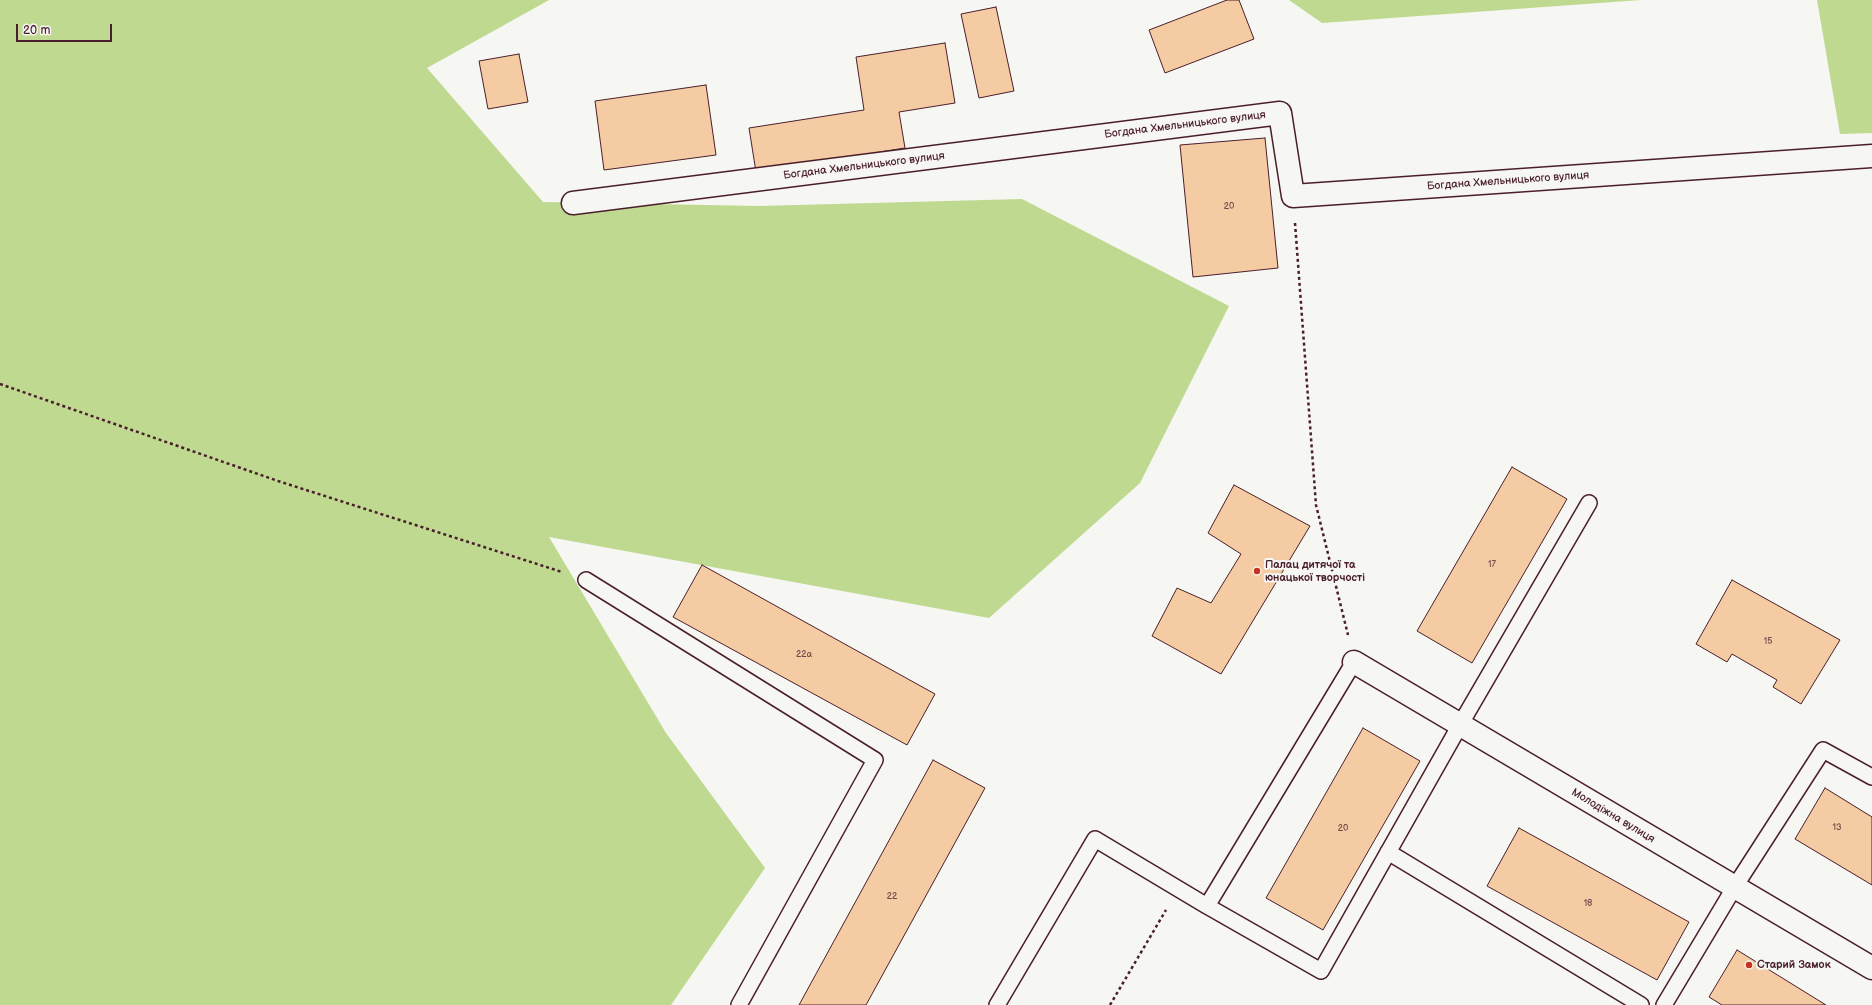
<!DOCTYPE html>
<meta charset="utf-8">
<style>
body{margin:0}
#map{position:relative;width:1872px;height:1005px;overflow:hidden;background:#f6f6f2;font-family:"Balsamiq Sans",sans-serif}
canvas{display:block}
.scale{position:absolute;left:16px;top:24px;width:96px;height:18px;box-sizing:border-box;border:2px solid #4a1f2b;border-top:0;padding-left:5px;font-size:12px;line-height:14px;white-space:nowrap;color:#4a1f2b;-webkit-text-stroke:3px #f6f6f2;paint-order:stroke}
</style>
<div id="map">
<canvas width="1872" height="1005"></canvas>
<div class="scale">20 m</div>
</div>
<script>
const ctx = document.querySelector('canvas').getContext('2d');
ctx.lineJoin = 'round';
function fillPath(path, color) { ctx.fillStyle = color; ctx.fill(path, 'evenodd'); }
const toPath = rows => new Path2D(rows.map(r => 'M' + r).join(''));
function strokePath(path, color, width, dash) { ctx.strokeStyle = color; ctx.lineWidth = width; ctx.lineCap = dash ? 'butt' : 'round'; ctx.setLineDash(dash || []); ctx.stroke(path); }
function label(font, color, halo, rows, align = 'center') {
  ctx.font = font + ' "Balsamiq Sans",sans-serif'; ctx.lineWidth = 4; ctx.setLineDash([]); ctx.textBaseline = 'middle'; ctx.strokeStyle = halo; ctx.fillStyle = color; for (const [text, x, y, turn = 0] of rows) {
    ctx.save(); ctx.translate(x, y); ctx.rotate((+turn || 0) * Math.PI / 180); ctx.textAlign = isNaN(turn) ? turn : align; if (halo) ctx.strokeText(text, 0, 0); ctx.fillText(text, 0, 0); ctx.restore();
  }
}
fillPath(toPath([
 [0,0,549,0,427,68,543,202,759,206,1022,199,1229,306,1140,483,989,618,549,537,666,733,765,868,671,1005,0,1005],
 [1289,0,1641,0,1322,23],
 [1817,0,1872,0,1872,133,1840,134]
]), '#bfd990');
const building = toPath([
 [1227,0,1239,0,1254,39,1165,73,1149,30,1227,0],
 [996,7,1014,91,979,98,961,14,996,7],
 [945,43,955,103,899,112,905,148,756,172,749,128,864,110,856,57,945,43],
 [519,54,528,102,488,109,479,61,519,54],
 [706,85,716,155,604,170,595,101,706,85],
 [1265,138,1278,268,1193,277,1180,145,1265,138],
 [1512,467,1567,499,1472,663,1417,631,1512,467],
 [1234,485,1310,526,1221,674,1152,636,1177,588,1211,603,1241,554,1208,533,1234,485],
 [702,565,935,694,907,745,673,617,702,565],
 [1732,580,1840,640,1801,704,1773,687,1777,680,1732,654,1727,662,1696,644,1732,580],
 [1363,728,1420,761,1323,930,1266,898,1363,728],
 [933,760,985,788,866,1005,799,1005,933,760],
 [1825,788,1872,817,1872,885,1795,839,1825,788],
 [1519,828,1689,922,1657,980,1487,886,1519,828],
 [1737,950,1826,1005,1722,1005,1709,997,1737,950]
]);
fillPath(building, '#f4cba3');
strokePath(building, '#4a1f2b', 1);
const lane = toPath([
 [586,580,875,760,739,1005],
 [1388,852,1641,1005],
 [1207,906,1321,971,1460,725,1589,503],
 [997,1005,1095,839,1207,906,1354,662],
 [1664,1005,1734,888,1823,750,1872,777]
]);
const street = toPath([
 [573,203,1280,113,1293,196,1872,156],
 [1354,662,1872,968]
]);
strokePath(lane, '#4a1f2b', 18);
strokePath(street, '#4a1f2b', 25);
strokePath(toPath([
 [1295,223,1316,505,1348,635],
 [0,384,278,481,562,572],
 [1110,1005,1166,910]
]), '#4a1f2b', 2.5, [3, 3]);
strokePath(lane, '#f6f6f2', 15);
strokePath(street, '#f6f6f2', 22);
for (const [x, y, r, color] of [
 [1257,571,4,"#c8321e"],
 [1749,965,4,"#c8321e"]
]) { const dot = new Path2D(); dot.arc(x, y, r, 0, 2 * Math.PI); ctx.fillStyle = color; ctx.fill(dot); strokePath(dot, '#f6f6f2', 1.5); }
label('9px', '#744a49', null, [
 ["20",1229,207],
 ["17",1492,565],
 ["15",1768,642],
 ["22а",804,655],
 ["13",1837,828],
 ["20",1343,829],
 ["22",892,897],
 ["18",1588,904]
]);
label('11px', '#4a1f2b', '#f6f6f2', [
 ["Богдана Хмельницького вулиця",1185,125,-7],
 ["Богдана Хмельницького вулиця",864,166,-7],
 ["Богдана Хмельницького вулиця",1508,181,-4],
 ["Молодіжна вулиця",1613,816,31]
]);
label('bold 11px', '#4a1f2b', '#f6f6f2', [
 ["Палац дитячої та",1265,565],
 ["юнацької творчості",1265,578],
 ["Старий Замок",1757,965]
], 'left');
</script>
